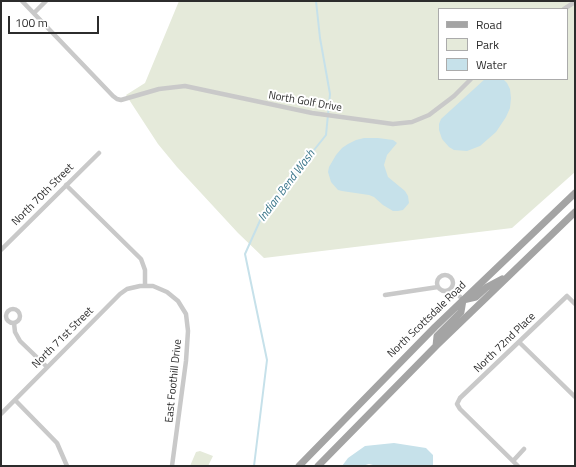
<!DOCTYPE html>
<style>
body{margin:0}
#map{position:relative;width:576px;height:467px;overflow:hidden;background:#fff;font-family:"Titillium Web",sans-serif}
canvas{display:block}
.frame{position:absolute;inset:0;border:2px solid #2c2c2c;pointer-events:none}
.legend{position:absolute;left:438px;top:8px;width:130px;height:72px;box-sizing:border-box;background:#fff;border:1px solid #ababab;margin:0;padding:5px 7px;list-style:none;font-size:12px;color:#2c2c2c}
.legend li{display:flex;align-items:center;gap:8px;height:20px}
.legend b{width:20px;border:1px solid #ababab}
.scale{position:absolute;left:8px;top:16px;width:91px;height:18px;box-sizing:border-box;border:2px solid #2c2c2c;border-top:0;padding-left:5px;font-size:12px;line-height:14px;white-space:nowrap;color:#2c2c2c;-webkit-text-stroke:3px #fff;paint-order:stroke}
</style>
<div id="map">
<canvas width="576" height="467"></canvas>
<div class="frame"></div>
<ul class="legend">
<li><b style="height:5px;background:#a4a4a4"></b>Road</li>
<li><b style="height:11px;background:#e5eada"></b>Park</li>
<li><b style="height:11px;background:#c6e1ea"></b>Water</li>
</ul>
<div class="scale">100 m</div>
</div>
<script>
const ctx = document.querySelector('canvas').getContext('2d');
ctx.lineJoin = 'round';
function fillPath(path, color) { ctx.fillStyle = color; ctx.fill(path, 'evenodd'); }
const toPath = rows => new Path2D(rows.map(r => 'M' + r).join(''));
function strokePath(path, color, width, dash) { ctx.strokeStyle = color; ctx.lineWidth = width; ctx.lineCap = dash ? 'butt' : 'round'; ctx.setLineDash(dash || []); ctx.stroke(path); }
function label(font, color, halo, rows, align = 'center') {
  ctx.font = font + ' "Titillium Web",sans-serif'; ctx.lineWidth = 4; ctx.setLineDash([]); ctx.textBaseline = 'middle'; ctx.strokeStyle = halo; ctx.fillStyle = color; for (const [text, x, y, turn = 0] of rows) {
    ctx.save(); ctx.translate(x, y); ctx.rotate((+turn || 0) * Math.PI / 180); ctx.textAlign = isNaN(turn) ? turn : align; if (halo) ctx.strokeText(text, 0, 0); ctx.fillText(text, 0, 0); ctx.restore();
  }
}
fillPath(toPath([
 [179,1,575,1,575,172,512,228,264,258,238,233,177,167,158,144,126,95,145,83],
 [439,9,567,9,567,79,439,79],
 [200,451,213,456,208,466,190,466,196,452]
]), '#e5eada');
fillPath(toPath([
 [485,79,503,79,507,83,510,89,511,98,510,108,506,117,496,132,480,146,467,151,454,150,449,147,442,139,439,130,439,124,441,119],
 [364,138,378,138,393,140,397,143,387,155,384,165,388,177,405,191,408,196,409,203,403,210,398,211,393,211,383,205,374,197,369,195,342,191,338,190,331,182,328,172,329,167,336,155,342,148,348,144,356,140],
 [394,443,426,448,433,455,433,466,377,466,369,464,362,466,342,466,348,458,365,446]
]), '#c6e1ea');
strokePath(toPath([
 [254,466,267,360,245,254,263,214,326,135,330,94,320,38,316,1]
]), '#c6e1ea', 2);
strokePath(toPath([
 [22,1,113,96,117,99,121,100,159,89,185,86,312,113,393,124,412,122,429,115,454,96,471,79],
 [564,9,575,2],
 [34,13,46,1],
 [66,185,141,259,145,270,145,285],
 [1,250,99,153],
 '437 283a8 8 0 1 1 16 0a8 8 0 1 1-16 0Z',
 [452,288,463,300],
 [385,295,438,287],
 '6 316a7 7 0 1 1 14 0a7 7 0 1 1-14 0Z',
 [14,323,15,332,20,341,47,367],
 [519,342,575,397],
 [15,400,57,443,67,466],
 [1,414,120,294,127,289,140,286,153,286,167,292,178,301,186,314,188,331,186,361,172,466],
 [513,461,524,449],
 [518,466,460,409,457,404,460,398,567,296,575,304]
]), '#c9c9c9', 4.5);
strokePath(toPath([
 [463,300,476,297,487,287,502,279],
 [436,346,437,336,461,312,463,300],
 [299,466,435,327,575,193],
 [318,466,436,346,575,212]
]), '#a4a4a4', 7);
label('11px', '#2c2c2c', '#fff', [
 ["North Golf Drive",305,102,10],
 ["North 70th Street",43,195,-45],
 ["North Scottsdale Road",427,320,-44],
 ["North 71st Street",63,338,-45],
 ["North 72nd Place",505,343,-44],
 ["East Foothill Drive",174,381,-84]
]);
label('italic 12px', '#3d788c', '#fff', [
 ["Indian Bend Wash",287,186,-53]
]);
</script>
